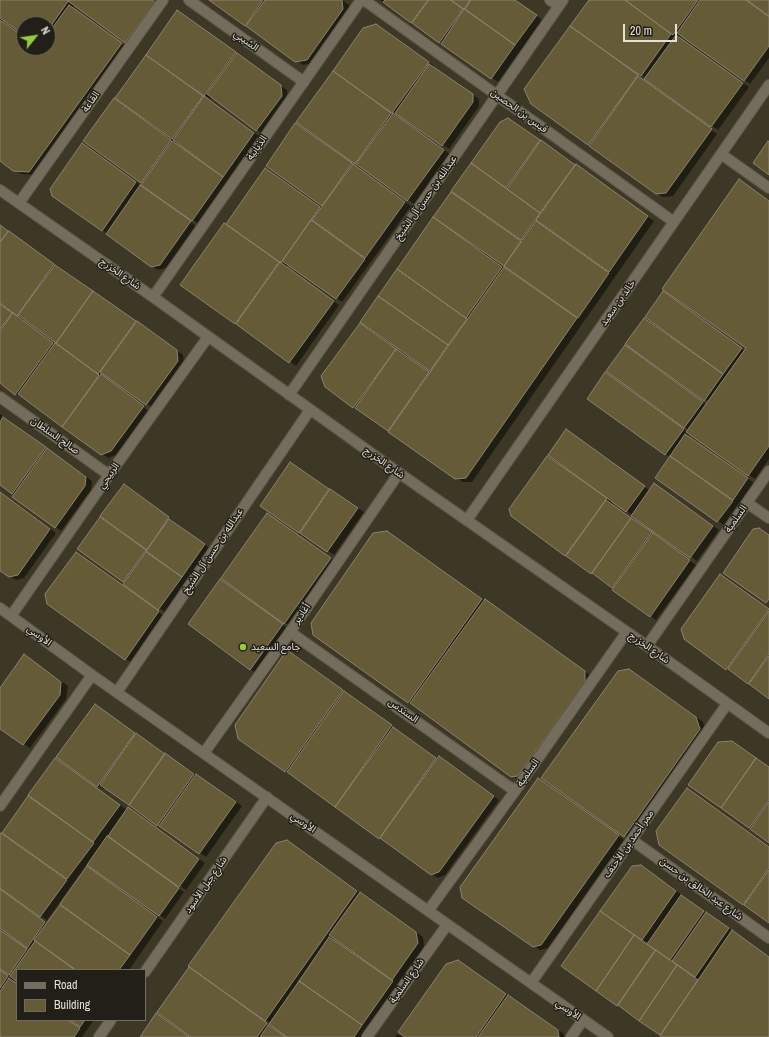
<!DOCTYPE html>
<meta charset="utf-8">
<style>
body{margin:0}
#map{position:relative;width:769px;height:1037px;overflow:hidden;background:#3d3725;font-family:"Archivo Narrow",sans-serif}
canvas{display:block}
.legend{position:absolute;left:16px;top:969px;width:130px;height:52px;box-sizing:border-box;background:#211f17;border:1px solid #6f6d63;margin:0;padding:5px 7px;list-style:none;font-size:12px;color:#e4e1d6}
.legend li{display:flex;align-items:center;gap:8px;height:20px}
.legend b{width:20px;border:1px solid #6f6d63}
.north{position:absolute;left:16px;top:16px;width:40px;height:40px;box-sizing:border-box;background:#211f17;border:1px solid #6f6d63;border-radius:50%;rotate:60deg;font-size:11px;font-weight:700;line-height:16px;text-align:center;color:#e4e1d6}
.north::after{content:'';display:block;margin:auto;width:14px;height:18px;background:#95cc3b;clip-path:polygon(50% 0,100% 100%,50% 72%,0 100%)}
.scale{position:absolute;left:623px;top:24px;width:54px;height:18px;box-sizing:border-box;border:2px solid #e4e1d6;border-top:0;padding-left:5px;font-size:12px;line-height:14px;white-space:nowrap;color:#e4e1d6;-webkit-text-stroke:3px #211f17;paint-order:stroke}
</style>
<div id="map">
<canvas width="769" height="1037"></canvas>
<ul class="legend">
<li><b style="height:5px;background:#746c5d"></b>Road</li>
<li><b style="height:11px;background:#665b37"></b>Building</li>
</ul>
<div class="north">N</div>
<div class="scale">20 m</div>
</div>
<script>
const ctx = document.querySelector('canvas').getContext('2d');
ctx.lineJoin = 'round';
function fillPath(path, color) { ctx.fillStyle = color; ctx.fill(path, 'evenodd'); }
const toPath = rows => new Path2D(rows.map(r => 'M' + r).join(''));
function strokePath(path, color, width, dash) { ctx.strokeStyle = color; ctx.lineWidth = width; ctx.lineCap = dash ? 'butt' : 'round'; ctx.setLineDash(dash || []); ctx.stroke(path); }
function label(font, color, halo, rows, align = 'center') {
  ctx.font = font + ' "Archivo Narrow","Noto Sans Arabic",sans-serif'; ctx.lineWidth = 3; ctx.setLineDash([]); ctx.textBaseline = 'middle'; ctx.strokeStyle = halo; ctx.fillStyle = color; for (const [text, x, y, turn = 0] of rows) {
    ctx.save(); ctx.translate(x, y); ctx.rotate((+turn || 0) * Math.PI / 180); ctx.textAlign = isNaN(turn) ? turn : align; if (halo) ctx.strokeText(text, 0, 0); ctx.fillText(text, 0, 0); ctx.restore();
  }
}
fillPath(toPath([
 [0,0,152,0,160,6,131,46,75,5,72,8,127,47,36,175,21,174,0,160],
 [3,20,24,34,24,24,48,24,48,48,24,48,24,37,2,22],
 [210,0,342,0,349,5,349,13,313,63,303,65],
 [380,0,515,0,542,20,498,82],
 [590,0,745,0,769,17,769,58,750,84,681,35,680,38,749,87,718,130,646,78,629,67,628,68,717,134,673,196,663,197,656,193,532,104,526,90],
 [177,12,287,90,288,100,263,134,212,97,211,99,201,93,201,95,207,99,260,137,199,224,175,208,174,210,196,226,166,268,158,270,102,230,89,148,142,186,144,183,85,141],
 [178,143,189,151,188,152,177,145],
 [364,28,383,29,434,66,433,67,479,99,479,106,449,149,400,114,398,117,450,154,414,204,298,122],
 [501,123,515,123,654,221,472,482,463,482,354,407,323,377,451,193,464,201,465,199,453,191],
 [488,254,506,266,504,268,487,255],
 [390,342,401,350,401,352,388,344],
 [409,357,431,371,430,374,408,358],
 [302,128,411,206,342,302,288,264,287,267,339,305,296,366,182,284,227,225,265,169,322,208,324,206,267,166],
 [746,184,769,201,769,459,755,479,690,433,688,436,754,483,724,525,656,478,670,457,588,398,612,377,688,432,689,430,607,371,631,350,707,405,709,402,627,344,663,292,745,351,747,348],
 [0,225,60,269,143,326,183,355,184,365,153,408,106,375,104,378,149,411,118,454,108,458,102,454,22,397,16,394,0,382],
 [24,319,58,343,56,345,23,321],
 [0,414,92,481,91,490,61,531,0,484],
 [566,430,640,484,651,491,660,488,719,530,697,561,613,501,612,504,696,565,656,620,512,516,510,509],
 [291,463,364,512,334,555,261,506],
 [124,485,211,549,165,612,78,549],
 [0,492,56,533,24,578,16,580,0,569],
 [268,514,340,564,294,628,285,623],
 [394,536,485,601,491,604,591,676,518,780,314,635],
 [82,557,164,616,131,662,125,659],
 [727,579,769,610,769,697,685,639],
 [220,580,292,631,260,675,251,670,190,624],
 [294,655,438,760,440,757,446,761,499,800,445,875,438,878,432,874,239,738],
 [25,656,68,686,66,699,30,748,0,727,0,690],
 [635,674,703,722,706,733,630,840,624,836],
 [101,709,242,806,206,857,105,787,104,789,97,786],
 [55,760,127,810,134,812,205,863,186,890,108,835,106,837,184,892,165,919,87,864,47,920,0,887,0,837],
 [769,768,769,842,690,785],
 [545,783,624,840,548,948,540,950,533,946],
 [660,844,769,847,769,922,746,905],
 [293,845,423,937,424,947,362,1037,193,1037,195,972,269,1026,271,1023,266,1020],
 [333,937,360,956,359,957,332,939],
 [274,1026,279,1030,278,1031,272,1028],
 [87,867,163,921,129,970,17,970,17,981,15,979,13,982,17,984,17,1020,94,1020,82,1037,0,1037,0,970,10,978,11,975,0,967,0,930,29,951,30,948,0,927,0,890,48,924],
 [632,867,647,870,682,895,681,897,713,917,769,957,769,1037,664,1037,562,965],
 [640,938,649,943,648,945,639,939],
 [464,965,564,1034,564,1037,407,1037],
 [397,1034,403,1037,395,1037]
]), '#0007');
const building = toPath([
 [0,0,69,0,48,30,48,24,24,24,24,35,0,18,0,0],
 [69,0,152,0,155,2,125,43,68,1,69,0],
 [209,0,263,0,245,26,209,0],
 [265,0,342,0,343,9,307,60,295,62,246,26,265,0],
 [385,0,428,0,411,23,383,2,385,0],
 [429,0,450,0,463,9,439,43,412,23,429,0],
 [451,0,470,0,464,9,451,0],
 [471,0,515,0,537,15,515,45,465,9,471,0],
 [589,0,625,0,671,34,641,76,570,26,589,0],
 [625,0,698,0,673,35,625,0],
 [700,0,746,0,769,17,769,46,744,81,677,33,700,0],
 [747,0,769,0,769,16,747,0],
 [69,5,122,43,29,172,13,171,0,161,0,20,24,37,24,48,48,48,48,34,69,5],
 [464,9,515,45,491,79,441,44,464,9],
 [177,10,236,52,204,96,146,55,177,10],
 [376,24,429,62,392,113,333,71,363,28,376,24],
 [570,26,638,75,588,145,531,104,524,89,570,26],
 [676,35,743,83,711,127,644,79,676,35],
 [237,53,281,85,282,96,256,131,207,94,237,53],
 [146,55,203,96,172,139,115,98,146,55],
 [429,64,473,94,473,102,442,146,395,113,429,64],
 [333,71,391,113,355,164,296,122,333,71],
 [638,76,712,129,666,193,656,194,589,146,638,76],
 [204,96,254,133,223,177,173,140,204,96],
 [114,98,171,140,141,183,83,141,114,98],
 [393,113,444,150,407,201,356,164,393,113],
 [508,118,540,140,506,188,471,163,500,122,508,118],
 [295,123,352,163,322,206,266,166,295,123],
 [541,140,575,165,540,213,507,189,541,140],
 [172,141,223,177,192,221,141,185,172,141],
 [768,141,769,142,769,175,753,163,768,141],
 [82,143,136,182,102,231,52,196,50,189,82,143],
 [471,163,540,213,521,240,451,191,471,163],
 [353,164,405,202,365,258,312,220,353,164],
 [576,164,648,216,609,272,536,220,576,164],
 [265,168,320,207,281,263,226,224,265,168],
 [739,179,769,201,769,446,748,476,686,432,746,348,662,289,739,179],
 [140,185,191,221,160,265,151,267,106,234,140,185],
 [451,192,521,241,504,266,433,217,451,192],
 [433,217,502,267,466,318,397,269,433,217],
 [311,220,365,259,336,299,282,261,311,220],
 [536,221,609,273,578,318,504,266,536,221],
 [224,223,279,262,235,324,180,285,224,223],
 [0,225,8,231,0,242,0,225],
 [9,231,54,264,17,316,0,303,0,242,9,231],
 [280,262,334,301,289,363,236,324,280,262],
 [55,265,93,291,56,343,18,315,55,265],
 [504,267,577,318,466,478,455,479,388,432,504,267],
 [397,269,467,319,448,345,378,296,397,269],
 [93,291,136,321,98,374,56,343,93,291],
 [663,291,742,348,723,374,645,317,663,291],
 [378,296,448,345,430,371,360,322,378,296],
 [0,304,12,313,0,329,0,304],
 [13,313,53,343,15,395,0,383,0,331,13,313],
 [644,318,723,374,704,401,625,344,644,318],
 [137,321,177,350,178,361,146,405,100,372,137,321],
 [360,323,396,349,353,408,325,387,321,376,360,323],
 [55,343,99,375,62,427,18,394,55,343],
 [625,345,703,402,684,428,606,371,625,345],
 [396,349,429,372,388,431,355,408,396,349],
 [605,372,684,429,665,455,587,399,605,372],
 [101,374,144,406,111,451,101,455,62,427,101,374],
 [3,417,46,447,12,494,0,485,0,422,3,417],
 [566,429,645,486,626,512,548,455,566,429],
 [685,434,748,478,733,500,670,456,685,434],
 [47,448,86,477,85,486,55,528,12,497,47,448],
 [547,456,607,498,565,556,511,516,509,509,547,456],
 [670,456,733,501,717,522,655,478,670,456],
 [290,462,329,489,299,533,260,506,290,462],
 [654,483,713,526,690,558,631,516,654,483],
 [124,484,169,517,147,550,100,516,124,484],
 [330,489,358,508,327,552,300,533,330,489],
 [0,492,50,529,18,575,9,577,0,571,0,492],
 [606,500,631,518,591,574,566,556,606,500],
 [267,513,331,558,284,624,221,578,267,513],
 [100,517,146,550,123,582,77,549,100,517],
 [631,518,652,532,612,588,592,573,631,518],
 [169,519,205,544,182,577,146,551,169,519],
 [759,528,769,535,769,599,766,603,723,573,753,529,759,528],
 [387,531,482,599,408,703,313,635,311,623,373,533,387,531],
 [653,533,690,560,650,617,612,590,653,533],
 [76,552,159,611,125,660,47,604,45,594,76,552],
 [146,552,182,577,158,610,123,584,146,552],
 [720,574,769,609,726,670,684,639,681,629,720,574],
 [220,579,283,624,250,670,188,624,220,579],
 [485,599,585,671,585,682,518,776,511,777,410,703,485,599],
 [769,611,769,654,748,684,728,669,769,611],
 [287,650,343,690,285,772,238,739,235,725,287,650],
 [24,654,61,682,60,695,23,745,0,729,0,688,24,654],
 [769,656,769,699,749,684,769,656],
 [629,669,696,717,700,729,624,837,541,778,618,671,629,669],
 [344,691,392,725,335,807,287,772,344,691],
 [95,704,135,733,97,787,56,757,95,704],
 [393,727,436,758,379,839,335,807,393,727],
 [136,733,165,754,129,805,100,785,136,733],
 [732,741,756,758,721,808,688,785,718,742,732,741],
 [165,753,194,774,157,826,129,805,165,753],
 [439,756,494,796,439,872,431,875,380,838,439,756],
 [55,758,120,805,93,842,28,795,55,758],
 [756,758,769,767,769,800,749,828,721,808,756,758],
 [196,774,236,802,199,854,159,826,196,774],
 [538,778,619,835,541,945,533,947,462,898,460,887,538,778],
 [687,788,769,847,769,868,743,905,659,845,656,831,687,788],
 [28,796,94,843,67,879,2,833,28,796],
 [769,802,769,843,750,829,769,802],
 [128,807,199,859,179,887,108,836,128,807],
 [1,833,67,880,40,917,0,888,0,835,1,833],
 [107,836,179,888,159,916,87,865,107,836],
 [287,840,357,891,265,1021,188,966,276,843,287,840],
 [641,865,676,891,642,940,600,911,632,866,641,865],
 [87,866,157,917,130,955,60,904,87,866],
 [769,870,769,923,744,905,769,870],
 [0,889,45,922,27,948,0,928,0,889],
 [360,892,416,932,418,943,392,980,329,935,360,892],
 [681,895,704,911,670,960,647,944,681,895],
 [60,905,130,955,119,970,76,970,34,940,60,905],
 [600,911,634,935,596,991,561,966,600,911],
 [706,912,729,928,695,977,672,961,706,912],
 [0,930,27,949,9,975,0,969,0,930],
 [732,930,769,957,769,1037,661,1037,660,1036,732,930],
 [634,935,655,950,617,1006,596,991,634,935],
 [329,937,393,981,362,1025,299,981,329,937],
 [35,941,75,970,17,970,17,982,10,976,35,941],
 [656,950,677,965,639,1021,618,1005,656,950],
 [458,960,506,994,476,1037,405,1037,398,1032,446,964,458,960],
 [677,965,698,980,660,1035,639,1021,677,965],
 [189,967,267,1023,257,1037,191,1037,157,1012,189,967],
 [0,970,8,976,0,988,0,970],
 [9,978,17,984,17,1020,68,1020,80,1028,74,1037,0,1037,0,991,9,978],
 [299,981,362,1025,354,1037,287,1037,269,1024,299,981],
 [508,995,558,1030,559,1037,478,1037,508,995],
 [156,1013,189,1037,140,1037,156,1013],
 [70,1020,85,1020,80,1027,70,1020],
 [268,1025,286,1037,260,1037,268,1025]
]);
fillPath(building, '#665b37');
strokePath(building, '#8a836f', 1);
const street = toPath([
 [189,0,304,82],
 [364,0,674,222],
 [550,0,559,6],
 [721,154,769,188],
 [0,190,153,297,399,473,647,646,769,733],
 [19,203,163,0],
 [153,297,361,0],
 [289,395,563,0],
 [0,397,109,475],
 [747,503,769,518],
 [467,520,769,85],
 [0,608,92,675,608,1037],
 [11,616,109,475,208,337],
 [290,632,515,791],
 [647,646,769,471],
 [117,692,310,410],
 [204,753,290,632,399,473],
 [0,806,92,675],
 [632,840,769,938],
 [428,911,515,791,626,633],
 [145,972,267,797],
 [531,983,727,704],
 [99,1037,111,1020],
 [367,1037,447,925],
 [571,1037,583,1020]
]);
strokePath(street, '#5b5645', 12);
strokePath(street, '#746c5d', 10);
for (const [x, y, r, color] of [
 [243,647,4,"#95cc3b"]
]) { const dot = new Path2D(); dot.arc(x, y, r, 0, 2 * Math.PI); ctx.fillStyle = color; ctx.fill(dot); strokePath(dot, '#211f17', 1.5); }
label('10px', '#e4e1d6', '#211f17', [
 ["الشيبي",246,41,36],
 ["القاعة",91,102,-55],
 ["قيس بن الحصين",519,111,36],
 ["الذيابية",257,148,-55],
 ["عبدالله بن حسن آل الشيخ",426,198,-55],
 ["شارع الخزرج",120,274,35],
 ["خالد بن سعيد",618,303,-55],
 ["صالح السلطان",55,436,35],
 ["شارع الخزرج",384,463,35],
 ["الربيحي",109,476,-55],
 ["السلمية",736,519,-55],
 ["عبدالله بن حسن آل الشيخ",213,551,-56],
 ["أغادير",302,614,-55],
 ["الأوسي",39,636,36],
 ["شارع الخزرج",649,648,35],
 ["السندس",403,711,35],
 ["السلمية",528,773,-55],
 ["الأوسي",303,823,35],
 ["ممر أحمد بن الأحنف",629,844,-55],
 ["شارع جبل الأسود",206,885,-55],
 ["شارع عبد الخالق بن حسن",701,889,36],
 ["شارع السلمية",407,981,-55],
 ["الأوسي",568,1010,35]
]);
label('10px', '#e4e1d6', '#211f17', [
 ["جامع السعيد",251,647]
], 'left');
</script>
